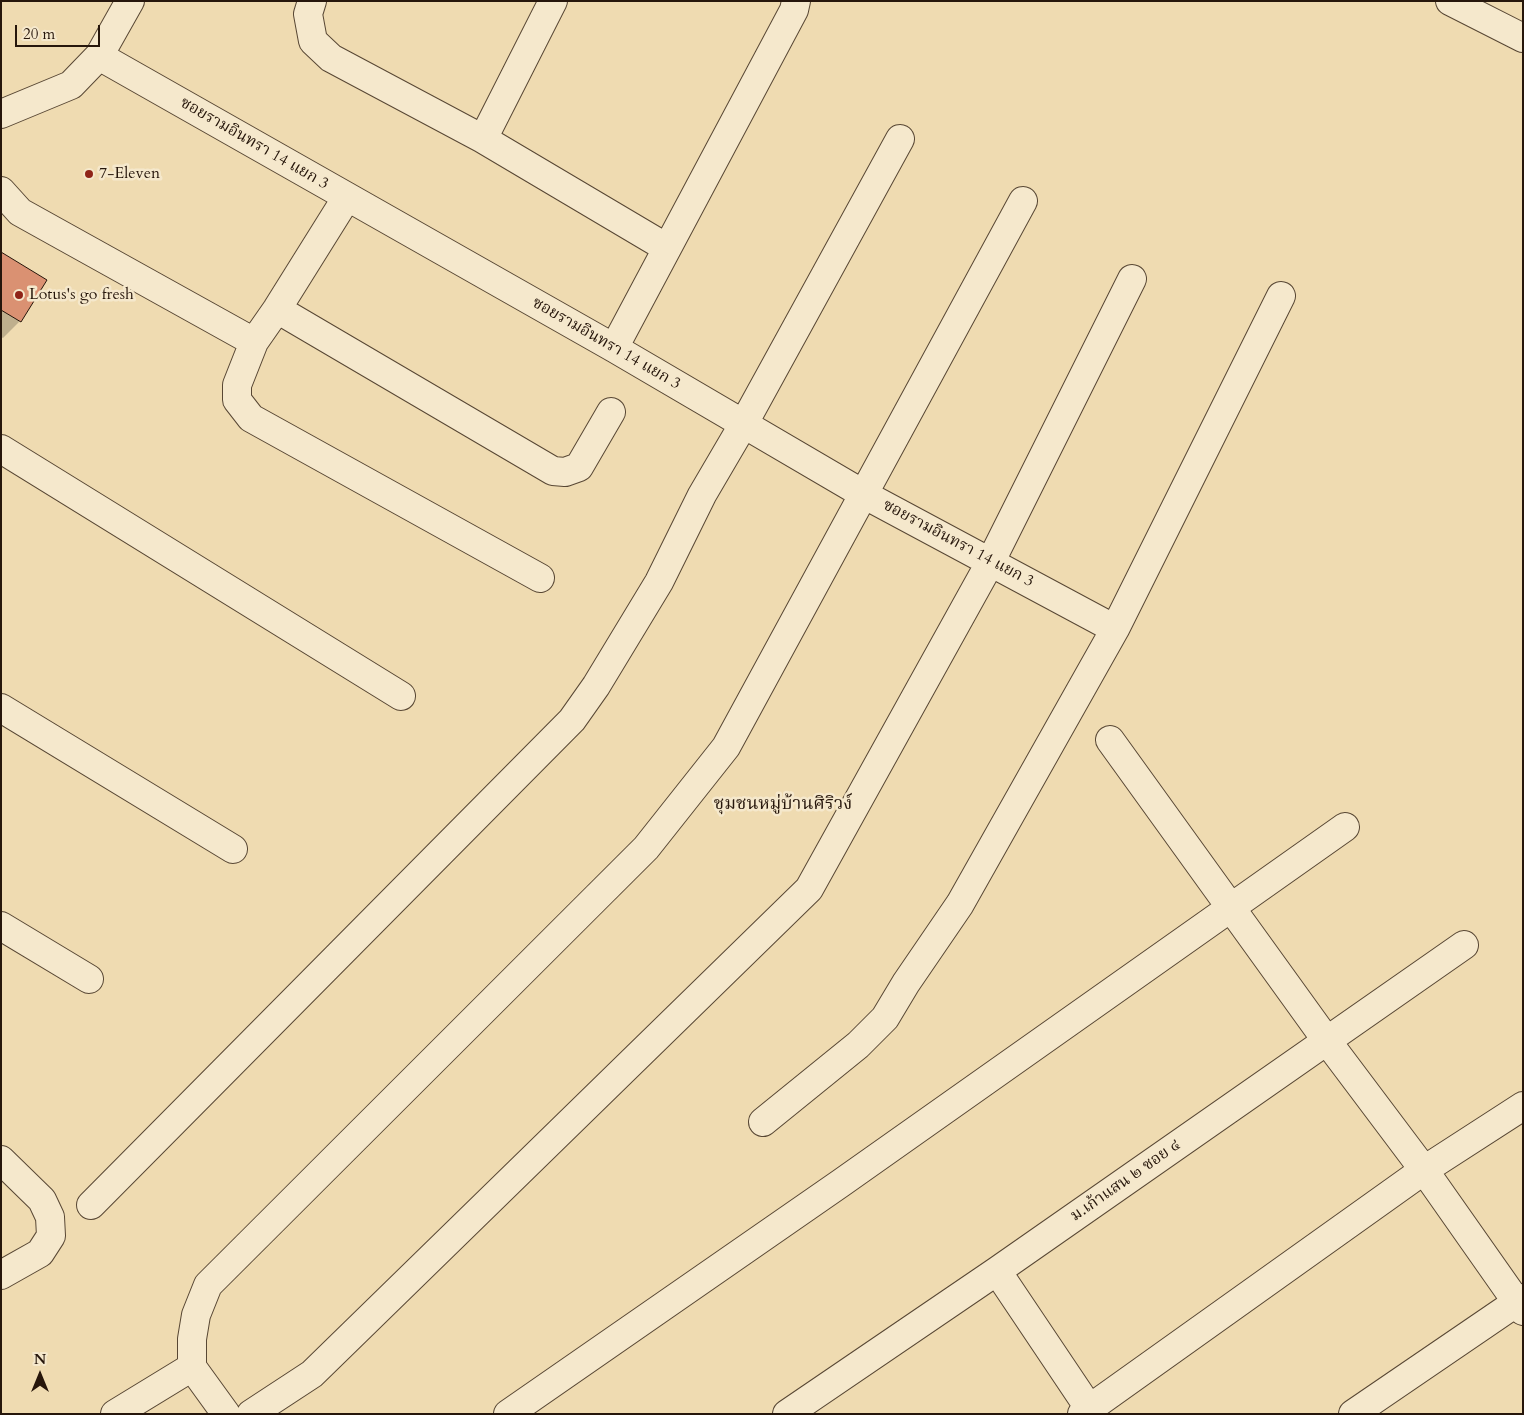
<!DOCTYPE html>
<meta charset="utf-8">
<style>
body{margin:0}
#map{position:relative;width:1524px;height:1415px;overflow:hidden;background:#efdbb1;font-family:Cardo,serif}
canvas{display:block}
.frame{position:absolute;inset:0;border:2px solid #26160b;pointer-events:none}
.north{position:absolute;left:15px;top:1350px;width:50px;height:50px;-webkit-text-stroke:4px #f5e8cc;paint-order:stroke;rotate:0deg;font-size:14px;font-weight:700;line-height:20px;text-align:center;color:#26160b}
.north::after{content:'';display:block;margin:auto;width:18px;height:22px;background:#26160b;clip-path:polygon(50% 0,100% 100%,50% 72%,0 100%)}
.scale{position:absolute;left:15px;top:25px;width:85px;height:22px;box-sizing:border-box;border:2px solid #26160b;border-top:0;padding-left:6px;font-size:15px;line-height:18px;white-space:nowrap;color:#26160b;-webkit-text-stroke:4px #f5e8cc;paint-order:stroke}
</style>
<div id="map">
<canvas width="1524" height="1415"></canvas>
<div class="frame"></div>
<div class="north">N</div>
<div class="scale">20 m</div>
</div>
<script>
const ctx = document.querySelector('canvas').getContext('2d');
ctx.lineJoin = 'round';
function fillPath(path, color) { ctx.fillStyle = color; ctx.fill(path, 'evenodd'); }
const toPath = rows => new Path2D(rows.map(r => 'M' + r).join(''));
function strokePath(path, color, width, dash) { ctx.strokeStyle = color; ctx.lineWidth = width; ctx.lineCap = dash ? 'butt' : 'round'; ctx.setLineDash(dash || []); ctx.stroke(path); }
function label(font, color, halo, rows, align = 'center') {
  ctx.font = font + ' Cardo,"Noto Serif Thai",serif'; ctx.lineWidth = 5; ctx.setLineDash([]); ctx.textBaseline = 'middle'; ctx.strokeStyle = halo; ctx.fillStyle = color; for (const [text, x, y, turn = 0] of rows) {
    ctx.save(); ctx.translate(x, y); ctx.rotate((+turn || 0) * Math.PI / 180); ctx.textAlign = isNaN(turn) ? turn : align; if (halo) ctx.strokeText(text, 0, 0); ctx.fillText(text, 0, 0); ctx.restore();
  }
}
fillPath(toPath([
 [1,253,20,321,3,338,1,337]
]), '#0003');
const building = toPath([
 [1,252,47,280,21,322,1,310,1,252]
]);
fillPath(building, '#da9172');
strokePath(building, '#26160b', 1);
const minor = toPath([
 [312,1,308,14,313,41,331,58,483,139,667,248],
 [1450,1,1523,38],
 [99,56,614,348,865,495,1115,629],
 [1,114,71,85,99,56,130,1],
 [483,139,553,1],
 [1,191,20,212,254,342],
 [347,197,277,309,254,342,237,385,237,400,251,418,540,578],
 [277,309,553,471,565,472,579,467,611,412],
 [614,348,794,10,796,1],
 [1,449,401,696],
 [1,708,233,849],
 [1110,740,1327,1041,1424,1170,1523,1311],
 [1,926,89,979],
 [763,1122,858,1045,885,1018,906,983,960,904,1115,629,1281,296],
 [1,1160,42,1200,50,1217,51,1236,40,1253,1,1275],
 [91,1205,572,720,596,686,659,582,702,495,743,425,900,139],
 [997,1271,1093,1414],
 [115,1414,192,1367],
 [226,1414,192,1367,192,1339,196,1315,208,1285,646,848,726,747,1023,201],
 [251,1414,312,1374,809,889,991,561,1132,279],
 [508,1414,841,1183,1345,827],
 [787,1414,997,1271,1464,945],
 [1082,1414,1424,1170,1523,1106],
 [1353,1414,1523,1298]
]);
strokePath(minor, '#584734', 30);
strokePath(minor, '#f5e8cc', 28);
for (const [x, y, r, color] of [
 [89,174,5,"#8f2418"],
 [19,295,5,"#8f2418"]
]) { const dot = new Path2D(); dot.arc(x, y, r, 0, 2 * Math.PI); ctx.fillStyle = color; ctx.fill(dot); strokePath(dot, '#f5e8cc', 2); }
label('16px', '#26160b', '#f5e8cc', [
 ["ซอยรามอินทรา 14 แยก 3",254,144,30],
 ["ซอยรามอินทรา 14 แยก 3",606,344,30],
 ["ซอยรามอินทรา 14 แยก 3",958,544,28],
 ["ม.เก้าแสน ๒ ซอย ๔",1126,1181,-35]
]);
label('16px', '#26160b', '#f5e8cc', [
 ["7-Eleven",99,174],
 ["Lotus's go fresh",29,295]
], 'left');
label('18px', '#26160b', '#f5e8cc', [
 ["ชุมชนหมู่บ้านศิริวง์",783,805]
]);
</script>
